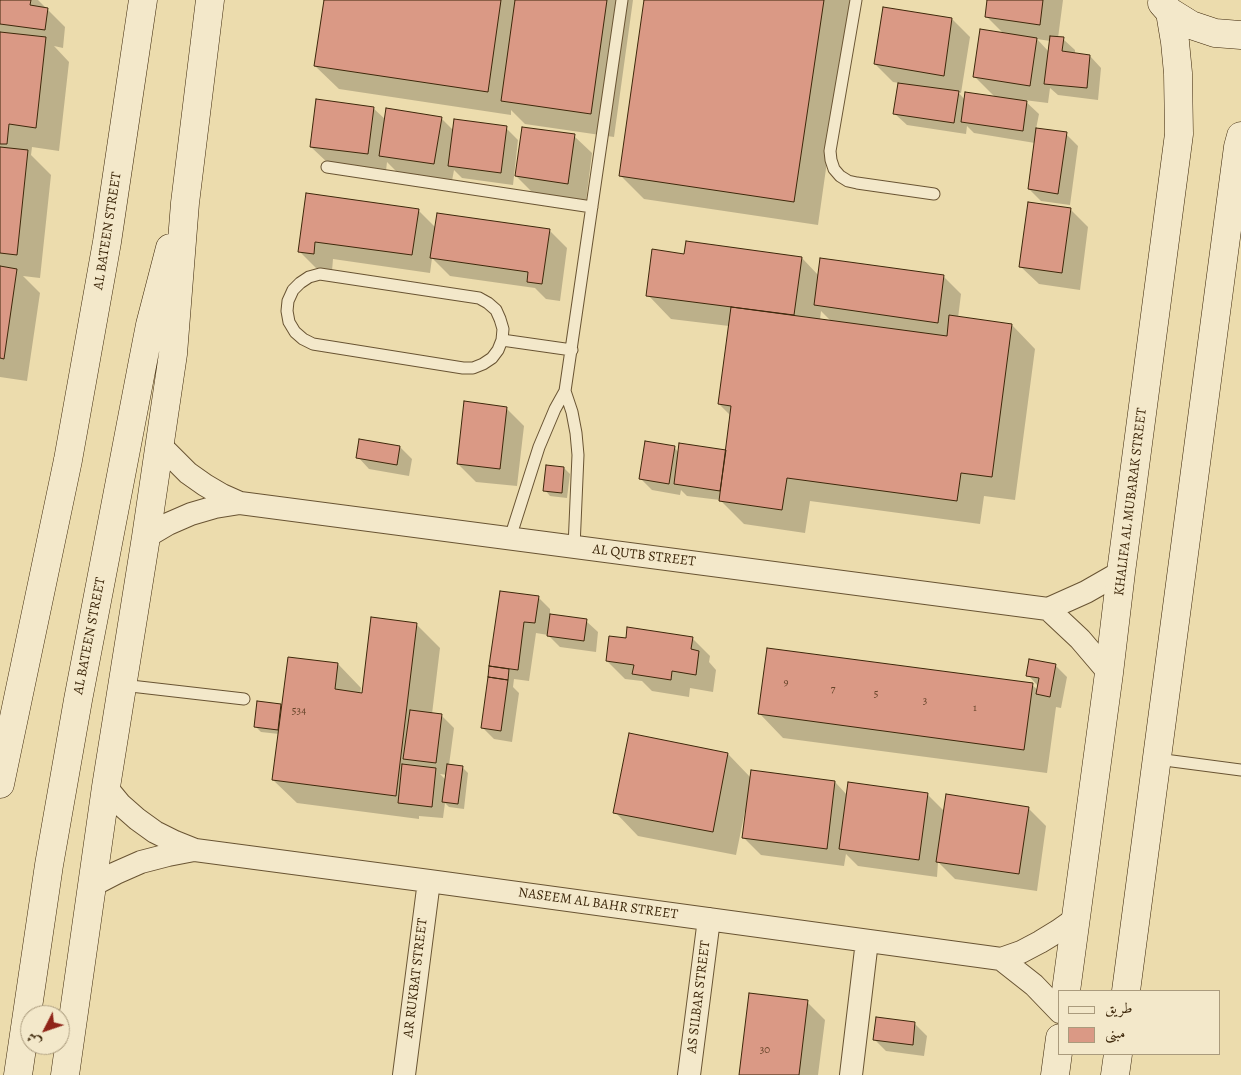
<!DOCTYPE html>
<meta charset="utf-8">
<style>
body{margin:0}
#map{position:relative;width:1241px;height:1075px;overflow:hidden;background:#ecdcad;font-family:Alegreya,Amiri,serif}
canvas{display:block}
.legend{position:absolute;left:1058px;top:990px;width:162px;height:65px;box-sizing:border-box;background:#f3e8ca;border:1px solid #aa9b7d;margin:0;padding:6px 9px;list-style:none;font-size:15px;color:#3d270a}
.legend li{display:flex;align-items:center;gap:10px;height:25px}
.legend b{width:25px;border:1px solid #aa9b7d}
.north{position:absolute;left:20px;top:1005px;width:50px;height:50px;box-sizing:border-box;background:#f3e8ca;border:1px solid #aa9b7d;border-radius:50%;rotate:229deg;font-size:14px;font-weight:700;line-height:20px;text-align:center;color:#3d270a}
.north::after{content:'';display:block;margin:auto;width:18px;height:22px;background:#8f2418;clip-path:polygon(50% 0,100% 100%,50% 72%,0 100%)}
</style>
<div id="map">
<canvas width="1241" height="1075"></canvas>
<ul class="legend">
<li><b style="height:6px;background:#f3e8ca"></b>طريق</li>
<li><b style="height:14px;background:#da9985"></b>مبنى</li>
</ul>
<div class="north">ش</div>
</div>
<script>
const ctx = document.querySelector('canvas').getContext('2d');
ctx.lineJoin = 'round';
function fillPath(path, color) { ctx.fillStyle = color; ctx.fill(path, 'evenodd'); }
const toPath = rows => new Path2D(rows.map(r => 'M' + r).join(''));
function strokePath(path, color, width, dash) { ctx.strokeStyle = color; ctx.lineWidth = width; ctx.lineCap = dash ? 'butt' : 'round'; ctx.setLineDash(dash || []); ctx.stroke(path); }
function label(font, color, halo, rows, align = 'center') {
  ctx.font = font + ' Alegreya,serif'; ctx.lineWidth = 4; ctx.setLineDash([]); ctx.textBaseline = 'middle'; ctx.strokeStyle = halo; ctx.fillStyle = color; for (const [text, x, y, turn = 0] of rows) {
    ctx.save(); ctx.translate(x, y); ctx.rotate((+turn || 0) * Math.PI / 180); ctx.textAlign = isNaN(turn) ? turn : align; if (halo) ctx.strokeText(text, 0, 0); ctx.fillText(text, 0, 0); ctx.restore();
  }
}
fillPath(toPath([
 [0,0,38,0,65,27,63,48,54,46,69,62,59,151,32,147,31,155,51,175,40,278,23,276,40,293,27,381,0,377],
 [325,0,633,0,614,137,525,124,511,110,511,115,339,89,315,66],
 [645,0,850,0,818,225,644,199,620,175],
 [989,0,1063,0,1058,38,1063,39,1075,50,1075,54,1090,56,1101,68,1098,100,1058,95,1050,88,1048,103,1024,100,1039,114,1036,129,1066,134,1078,146,1070,205,1041,201,1029,189,1035,143,974,133,967,126,966,134,907,125,895,114,899,83,893,82,875,64,952,19,970,37,961,93,958,92,965,100,995,97,975,77,1004,34,986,16],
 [1037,39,1050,41,1049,52],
 [373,108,386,120,441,118,454,131,506,128,518,140,513,185,462,178,454,170,452,181,398,173,387,162,386,171,329,164,311,147],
 [574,136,592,153,586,201,534,194,516,176],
 [307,194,418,210,436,228,549,230,567,248,560,301,546,299,535,288,450,276,432,258,430,273,333,259,332,271,317,269,299,251],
 [1070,209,1088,227,1080,290,1039,284,1021,267],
 [685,255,802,258,819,276,943,276,961,294,958,318,1012,325,1035,349,1015,500,984,496,980,524,810,501,805,533,744,524,720,500,687,496,681,490,680,495,652,490,640,478,674,447,679,453,727,452,731,416,719,404,729,326,671,319,648,295],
 [821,311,832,322,820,320],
 [506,408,524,426,517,486,476,482,458,464],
 [400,447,412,459,409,476,369,469,358,457],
 [547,467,564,468,570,474,567,498,550,496,545,490],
 [501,592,539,598,550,609,550,616,586,621,598,632,596,652,560,647,548,635,536,633,529,681,514,679,513,687,519,693,512,742,494,739,482,727],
 [416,624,440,648,432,714,442,716,454,728,449,765,462,767,468,773,464,809,449,807,445,803,443,818,419,816,419,819,297,803,273,780,279,734,261,732,255,726,281,705,282,707,338,664,361,688,360,694,363,694],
 [440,774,447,775,446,780],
 [692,638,710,656,709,662,716,670,713,692,690,688,689,697,652,691,642,681,625,679,607,661,627,640],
 [1055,665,1067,677,1061,708,1056,707,1047,773,783,738,760,714,1032,685,1038,690,1038,686,1028,675],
 [728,754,751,778,835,782,847,795,927,794,945,812,1028,808,1046,826,1037,891,955,879,938,862,937,877,858,866,846,854,844,866,761,855,743,837,747,811,745,811,736,855,638,836,615,812],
 [807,1002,825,1020,818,1075,741,1075],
 [915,1024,927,1036,924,1056,886,1051,874,1039]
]), '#0003');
const building = toPath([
 [0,0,31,0,30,5,48,8,45,30,0,24,0,0],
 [324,0,501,0,488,92,314,66,324,0],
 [515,0,607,0,591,114,501,101,515,0],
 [644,0,824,0,794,202,619,176,644,0],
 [987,0,1043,0,1040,25,985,17,987,0],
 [883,7,952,18,944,76,874,64,883,7],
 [980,29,1037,38,1030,86,973,77,980,29],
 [0,32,46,37,36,128,9,124,7,144,0,144,0,32],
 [1050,36,1064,37,1062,51,1090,55,1087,88,1044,84,1050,36],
 [898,83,959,91,954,123,893,114,898,83],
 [965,92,1027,101,1023,131,961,122,965,92],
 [316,99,374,107,368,154,310,147,316,99],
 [386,108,442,117,434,164,379,156,386,108],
 [454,119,507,126,501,173,448,166,454,119],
 [522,127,575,134,568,184,515,176,522,127],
 [1036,128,1067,132,1058,194,1028,189,1036,128],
 [0,147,28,150,17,255,0,253,0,147],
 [306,193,419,209,412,255,315,242,314,254,298,252,306,193],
 [1028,202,1071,208,1062,273,1019,267,1028,202],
 [437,213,550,229,542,284,527,282,528,272,430,258,437,213],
 [686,241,802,257,794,315,646,296,652,249,684,254,686,241],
 [820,258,944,275,938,323,814,305,820,258],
 [0,266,17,269,4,359,0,358,0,266],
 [731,307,947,336,949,315,1012,324,992,477,961,473,957,501,787,478,782,510,719,501,731,406,718,404,731,307],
 [464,401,507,407,500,469,457,464,464,401],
 [359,439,400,446,397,465,356,458,359,439],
 [645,441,675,446,669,484,639,479,645,441],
 [679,443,726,450,720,491,674,484,679,443],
 [546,465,564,467,562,493,543,491,546,465],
 [500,591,539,596,535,623,524,622,518,670,489,666,500,591],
 [550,614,587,619,584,641,547,636,550,614],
 [371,617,417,623,396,796,272,780,288,657,338,663,335,689,362,693,371,617],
 [627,627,693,637,691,649,699,651,696,675,672,671,671,680,632,674,634,665,606,661,609,636,626,638,627,627],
 [767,648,1033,683,1024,750,758,714,767,648],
 [1029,659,1056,664,1050,697,1036,694,1039,678,1026,676,1029,659],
 [489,666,509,669,508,680,488,677,489,666],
 [488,677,508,680,501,731,481,728,488,677],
 [257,701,281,704,278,730,254,727,257,701],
 [410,710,442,714,436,763,403,759,410,710],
 [629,733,728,753,713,832,613,813,629,733],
 [402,764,436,768,432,807,398,803,402,764],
 [447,764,463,766,458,804,442,802,447,764],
 [751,770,835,781,827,849,742,838,751,770],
 [848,782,928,793,919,860,839,849,848,782],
 [946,794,1029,807,1019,874,936,862,946,794],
 [749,993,808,1000,799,1075,739,1075,749,993],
 [876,1017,915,1022,913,1045,873,1040,876,1017]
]);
fillPath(building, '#da9985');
strokePath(building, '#3d270a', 1);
const lane = toPath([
 [856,0,830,151,831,160,834,169,840,176,848,181,857,183,934,194],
 [327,167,592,207],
 [320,274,479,298,488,303,496,310,500,319,503,329,502,340,498,350,492,358,483,364,473,368,463,368,313,344,303,339,295,332,289,322,287,311,288,301,293,290,300,283,309,277,320,274],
 [502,340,572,350],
 [565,391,572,412,576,433,578,455,574,547],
 [510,538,539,447,555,409,565,391,622,0],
 [122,685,244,699],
 [1157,759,1241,770]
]);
const street = toPath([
 [160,445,188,473,205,485,222,495,240,503],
 [146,537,168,524,191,514,215,507,240,503,1048,609,1086,592,1121,572],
 [1048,609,1080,639,1109,673],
 [106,787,120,804,137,819,155,832,175,842,195,850,429,881,1001,959,1021,952,1040,942,1058,931,1075,919],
 [91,886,116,873,141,862,168,855,194,850],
 [1001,959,1034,985,1060,1012],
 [404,1075,429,881],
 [689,1075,709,919],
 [851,1075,867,941]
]);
const secondary = toPath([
 [1162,3,1170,12,1191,25,1215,33,1241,35],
 [0,784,68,460,107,242,143,0],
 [1066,991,1109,673,1121,572,1179,134,1178,73,1175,42,1170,12],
 [1126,991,1238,147,1241,136],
 [18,1075,49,865,78,700,142,366,150,325,170,248],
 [65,1075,106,787,146,537,173,354,185,203,210,0],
 [1055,1075,1060,1038],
 [1115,1075,1118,1054]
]);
strokePath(lane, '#695433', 13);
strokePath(street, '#695433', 24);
strokePath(secondary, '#3d270a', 29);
strokePath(lane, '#f3e8ca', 11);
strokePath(street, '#f3e8ca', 22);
strokePath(secondary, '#f3e8ca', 28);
label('11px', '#644429', null, [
 ["9",786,682],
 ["7",833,689],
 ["5",876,694],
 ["3",925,701],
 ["1",975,708],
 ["534",299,711],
 ["30",765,1050]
]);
label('14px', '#3d270a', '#f3e8ca', [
 ["AL BATEEN STREET",108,231,-81],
 ["KHALIFA AL MUBARAK STREET",1131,502,-83],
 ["AL QUTB STREET",644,556,7],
 ["AL BATEEN STREET",90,636,-79],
 ["NASEEM AL BAHR STREET",598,904,8],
 ["AR RUKBAT STREET",416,978,-83],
 ["AS SILBAR STREET",699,997,-83]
]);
</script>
